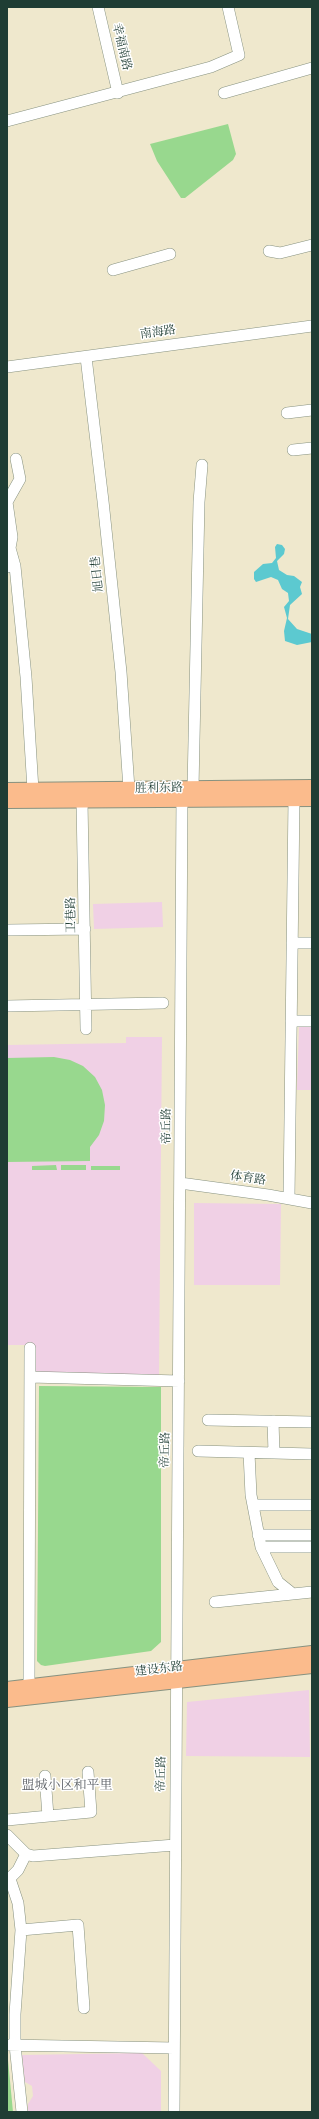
<!DOCTYPE html>
<meta charset="utf-8">
<style>
body{margin:0}
#map{position:relative;width:319px;height:2119px;overflow:hidden;background:#efe8cd;font-family:"IM FELL Double Pica",serif}
canvas{display:block}
.frame{position:absolute;inset:0;border:8px solid #1f3d34;pointer-events:none}
</style>
<div id="map">
<canvas width="319" height="2119"></canvas>
<div class="frame"></div>
</div>
<script>
const ctx = document.querySelector('canvas').getContext('2d');
ctx.lineJoin = 'round';
function fillPath(path, color) { ctx.fillStyle = color; ctx.fill(path, 'evenodd'); }
const toPath = rows => new Path2D(rows.map(r => 'M' + r).join(''));
function strokePath(path, color, width, dash) { ctx.strokeStyle = color; ctx.lineWidth = width; ctx.lineCap = dash ? 'butt' : 'round'; ctx.setLineDash(dash || []); ctx.stroke(path); }
function label(font, color, halo, rows, align = 'center') {
  ctx.font = font + ' "IM FELL Double Pica","Noto Serif SC",serif'; ctx.lineWidth = 3; ctx.setLineDash([]); ctx.textBaseline = 'middle'; ctx.strokeStyle = halo; ctx.fillStyle = color; for (const [text, x, y, turn = 0] of rows) {
    ctx.save(); ctx.translate(x, y); ctx.rotate((+turn || 0) * Math.PI / 180); ctx.textAlign = isNaN(turn) ? turn : align; if (halo) ctx.strokeText(text, 0, 0); ctx.fillText(text, 0, 0); ctx.restore();
  }
}
fillPath(toPath([
 [162,902,163,927,94,929,93,904],
 [299,1026,312,1026,312,1090,297,1090],
 [126,1037,162,1037,159,1375,33,1374,33,1345,7,1345,7,1045,126,1043],
 [194,1203,281,1204,280,1285,194,1285],
 [309,1690,310,1757,186,1756,187,1702],
 [142,2053,161,2071,161,2112,28,2112,28,2104,33,2096,32,2086,25,2082,22,2055]
]), '#f0d0e5');
fillPath(toPath([
 [228,124,236,154,233,160,185,198,181,198,157,161,150,144],
 [54,1057,70,1060,83,1066,95,1077,102,1090,105,1105,104,1121,99,1135,90,1147,90,1161,7,1162,7,1058],
 [56,1165,57,1170,32,1170,32,1166],
 [61,1165,86,1165,86,1170,61,1170],
 [91,1166,120,1166,120,1170,91,1170],
 [39,1386,161,1387,161,1642,151,1651,45,1666,41,1665,37,1661],
 [7,2059,8,2060,13,2112,7,2112]
]), '#98d88e');
fillPath(toPath([
 [277,544,282,545,285,549,284,554,277,561,279,570,287,575,294,576,302,582,300,587,302,594,290,605,288,619,297,629,312,634,312,642,297,645,285,641,284,631,287,618,284,607,289,601,288,593,282,589,278,580,271,577,256,582,254,579,254,572,263,564,272,563,276,558,275,547]
]), '#5cc9d0');
const minor = toPath([
 [98,7,118,93],
 [224,93,312,68],
 [7,121,211,67,239,55,228,7],
 [269,251,280,253,312,245],
 [113,270,170,254],
 [86,357,103,501,121,672,129,789],
 [7,367,312,326],
 [287,413,312,410],
 [293,450,312,448],
 [7,502,12,537,10,548,15,566],
 [7,502,20,479,16,459],
 [7,567,15,566,26,677,33,790],
 [193,788,199,502,202,465],
 [82,801,86,1029],
 [8,930,85,929],
 [292,943,312,943],
 [7,1006,163,1003],
 [291,1021,312,1021],
 [180,1183,268,1195,312,1203],
 [289,1198,294,799],
 [30,1377,179,1381],
 [208,1420,312,1422],
 [273,1421,274,1453],
 [198,1451,312,1454],
 [249,1453,251,1495,261,1547,278,1582,293,1594],
 [253,1505,312,1505],
 [258,1535,312,1535],
 [261,1547,312,1547],
 [215,1602,312,1592],
 [29,1686,30,1348],
 [45,1776,48,1816],
 [7,1820,91,1812,88,1772],
 [7,1835,26,1854,33,1856,175,1845],
 [10,1879,18,1903,21,1930,15,2014,15,2045,22,2112],
 [7,1881,18,1870,26,1854],
 [21,1930,78,1925,84,2008],
 [7,2045,174,2048],
 [174,2112,182,793]
]);
const major = toPath([
 [7,790,312,787],
 [7,801,312,799],
 [7,1689,312,1653],
 [7,1700,312,1666]
]);
strokePath(minor, '#879280', 12);
strokePath(major, '#879280', 16);
strokePath(minor, '#fff', 11);
strokePath(major, '#fbbb8c', 14);
label('12px', '#1f3d34', '#fff', [
 ["幸福南路",121,47,77],
 ["南海路",158,333,-8],
 ["旭日巷",98,574,-96],
 ["胜利东路",159,789,-1],
 ["卫巷路",72,915,-91],
 ["帝丘路",167,1126,-90],
 ["体育路",248,1179,8],
 ["帝丘路",166,1450,-89],
 ["建设东路",159,1670,-7],
 ["帝丘路",162,1774,-89]
]);
label('13px', '#61656a', '#fff', [
 ["盟城小区和平里",67,1786]
]);
</script>
